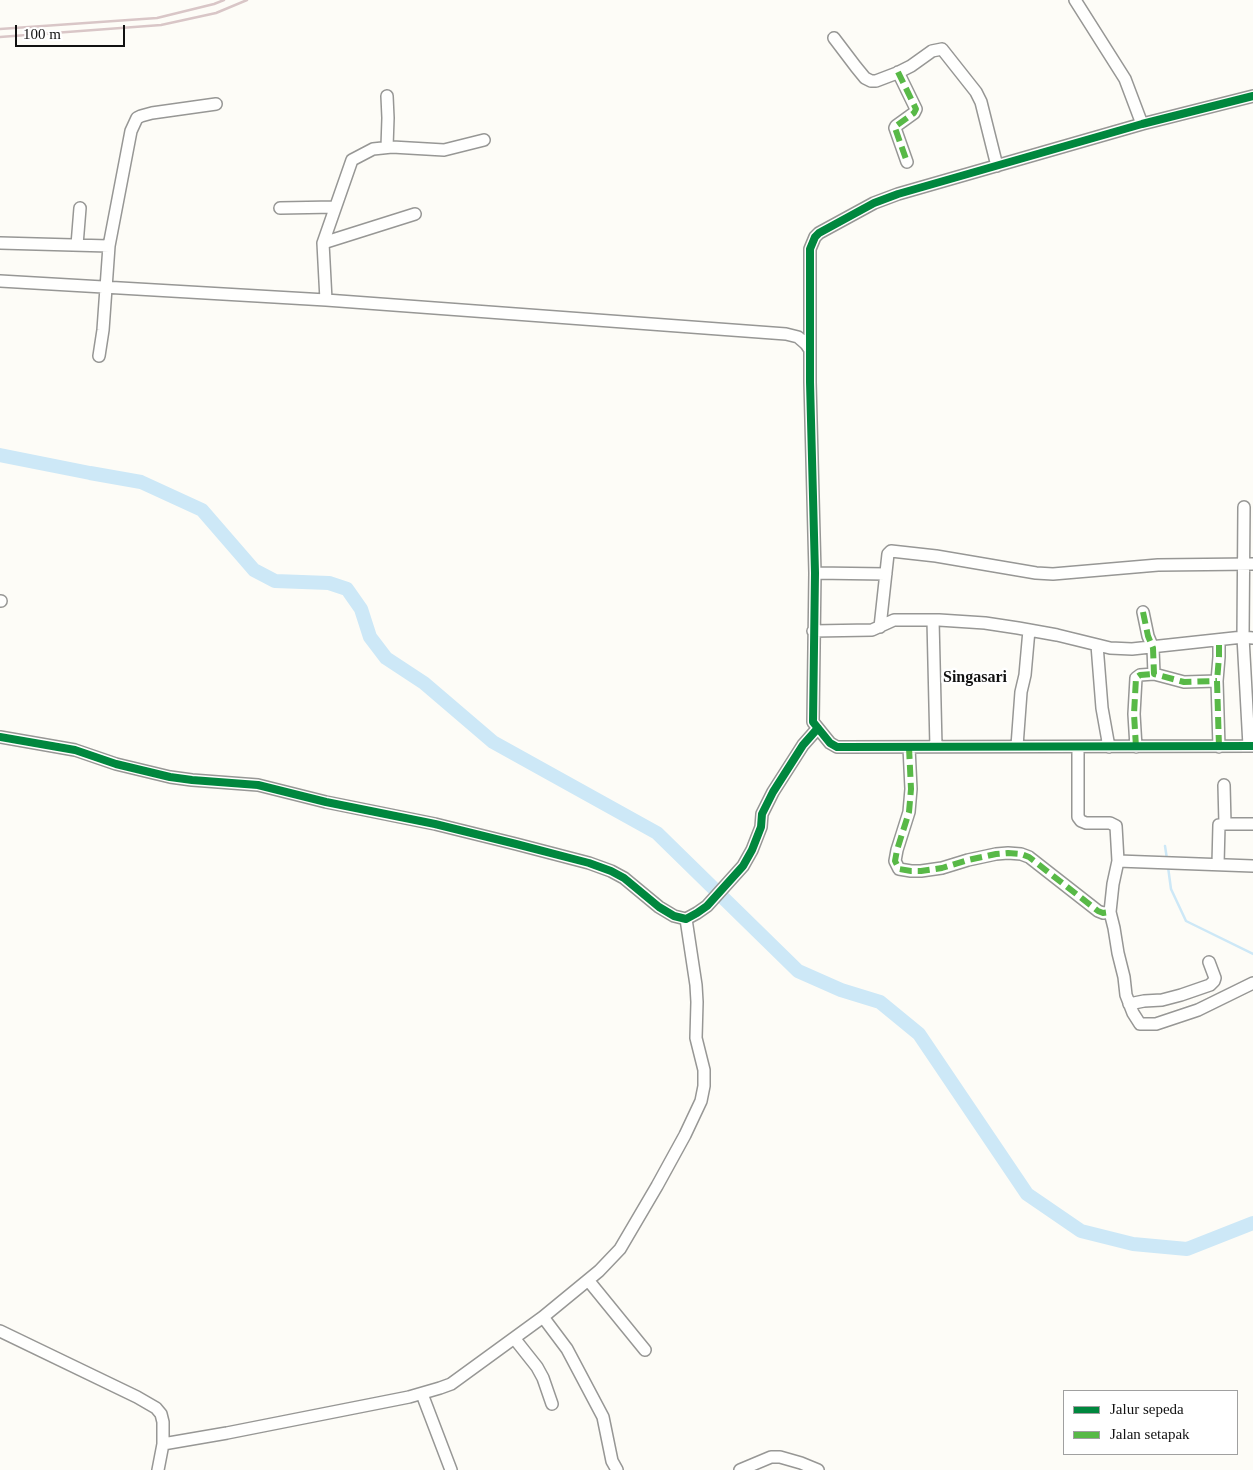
<!DOCTYPE html>
<style>
body{margin:0}
#map{position:relative;width:1253px;height:1470px;overflow:hidden;background:#fdfcf7;font-family:Georgia,serif}
canvas{display:block}
.legend{position:absolute;left:1063px;top:1390px;width:175px;height:65px;box-sizing:border-box;background:#fff;border:1px solid #a0a0a0;margin:0;padding:6px 9px;list-style:none;font-size:15px;color:#111}
.legend li{display:flex;align-items:center;gap:10px;height:25px}
.legend b{width:25px;border:1px solid #a0a0a0}
.scale{position:absolute;left:15px;top:25px;width:110px;height:22px;box-sizing:border-box;border:2px solid #111;border-top:0;padding-left:6px;font-size:15px;line-height:18px;white-space:nowrap;color:#111;-webkit-text-stroke:4px #fff;paint-order:stroke}
</style>
<div id="map">
<canvas width="1253" height="1470"></canvas>
<ul class="legend">
<li><b style="height:6px;background:#00873e"></b>Jalur sepeda</li>
<li><b style="height:6px;background:#58b947"></b>Jalan setapak</li>
</ul>
<div class="scale">100 m</div>
</div>
<script>
const ctx = document.querySelector('canvas').getContext('2d');
ctx.lineJoin = 'round';
const toPath = rows => new Path2D(rows.map(r => 'M' + r).join(''));
function strokePath(path, color, width, dash) { ctx.strokeStyle = color; ctx.lineWidth = width; ctx.lineCap = dash ? 'butt' : 'round'; ctx.setLineDash(dash || []); ctx.stroke(path); }
function label(font, color, halo, rows, align = 'center') {
  ctx.font = font + ' Georgia,serif'; ctx.lineWidth = 5; ctx.setLineDash([]); ctx.textBaseline = 'middle'; ctx.strokeStyle = halo; ctx.fillStyle = color; for (const [text, x, y, turn = 0] of rows) {
    ctx.save(); ctx.translate(x, y); ctx.rotate((+turn || 0) * Math.PI / 180); ctx.textAlign = isNaN(turn) ? turn : align; if (halo) ctx.strokeText(text, 0, 0); ctx.fillText(text, 0, 0); ctx.restore();
  }
}
strokePath(toPath([
 [1165,846,1167,859],
 [1168,867,1171,889,1186,921,1253,954]
]), '#cde8f7', 2.5);
strokePath(toPath([
 [0,455,90,473,141,482,202,510,254,570,275,581,329,583,347,589,361,609,370,637,386,658,424,683,493,742,657,833,798,971,841,990,880,1002,919,1034,1027,1194,1081,1231,1133,1244,1187,1249,1253,1223]
]), '#cde8f7', 14);
const minor = toPath([
 [1075,0,1125,79,1142,124],
 [834,38,856,67,865,78,871,81,876,81,897,73,911,66,932,51,942,49,976,92,981,102,997,166],
 [898,72,916,109,914,113,896,126,895,128,907,162],
 [387,96,388,118,387,147],
 [1253,96,1142,124,898,194,874,203,819,233,815,237,810,249,810,382,815,573,813,722,830,743,837,747,845,747,1253,746],
 [280,208,335,207],
 [0,243,109,246],
 [323,243,415,214],
 [77,245,80,208],
 [0,281,326,300,786,334,798,337,806,344,810,350],
 [326,300,323,243,352,160,373,149,392,147,444,150,484,140],
 [99,356,103,330,109,246,131,131,137,118,141,116,152,113,216,104],
 [1244,507,1243,637,1249,746],
 [815,573,886,574],
 [0,601,1,601],
 [1143,612,1148,636,1153,648,1154,674,1184,682,1217,681],
 [933,620,936,747],
 [880,627,888,554,891,551,936,556,1036,573,1053,574,1158,565,1253,564],
 [813,631,872,630,894,620,939,620,985,623,1018,628,1057,635,1110,648,1132,649,1243,637,1253,638],
 [1097,645,1102,708,1109,747],
 [0,737,75,750,116,764,170,777,192,780,258,785,326,802,435,824,516,844,589,863,611,871,624,878,659,907,674,916,686,919,697,913,707,906,743,866,752,850,761,827,762,814,773,792,803,745,818,728],
 [1017,746,1021,692,1025,675,1029,630],
 [909,747,911,789,909,812,897,850,895,861,899,869,911,871,921,871,942,868,968,860,996,854,1008,853,1021,854,1029,857,1098,911,1103,913,1110,912],
 [1078,747,1078,817,1081,821,1086,823,1110,823,1116,826,1118,861,1253,866],
 [1136,747,1134,714,1136,678,1140,675,1154,674],
 [1219,747,1217,681,1219,657,1219,640],
 [1224,785,1225,824],
 [1118,861,1113,884,1110,912,1114,928,1118,953,1124,977,1126,995,1133,1013,1140,1024,1156,1024,1198,1010,1253,983],
 [1218,864,1219,825,1225,824,1253,824],
 [1129,1004,1144,1001,1162,1000,1181,995,1210,985,1214,981,1215,978,1209,962],
 [588,1280,645,1350],
 [0,1331,137,1397,156,1408,161,1414,163,1422,163,1444,158,1470],
 [514,1338,537,1367,543,1378,552,1404],
 [422,1394,451,1470],
 [163,1444,227,1433,409,1397,440,1388,451,1384,543,1317],
 [617,1470,612,1461,603,1417,567,1349,543,1317,599,1271,620,1249,657,1186,685,1135,701,1101,704,1086,704,1070,696,1038,697,1002,696,985,686,919],
 [740,1470,771,1457,780,1457,801,1463,818,1470]
]);
strokePath(minor, '#979795', 14);
strokePath(minor, '#fffffe', 11);
strokePath(toPath([
 [0,29,157,18,214,4,224,0],
 [0,37,161,25,216,13,247,0]
]), '#d9c6c7', 2.5);
strokePath(toPath([
 [898,72,916,109,914,113,896,126,895,128,907,162],
 [1143,612,1148,636,1153,648,1154,674,1184,682,1217,681],
 [909,747,911,789,909,812,897,850,895,861,899,869,911,871,921,871,942,868,968,860,996,854,1008,853,1021,854,1029,857,1098,911,1103,913,1110,912],
 [1136,747,1134,714,1136,678,1140,675,1154,674],
 [1219,747,1217,681,1219,657,1219,640]
]), '#58b947', 6, [12, 6]);
strokePath(toPath([
 [1253,96,1142,124,898,194,874,203,819,233,815,237,810,249,810,382,815,573,813,722,830,743,837,747,845,747,1253,746],
 [0,737,75,750,116,764,170,777,192,780,258,785,326,802,435,824,516,844,589,863,611,871,624,878,659,907,674,916,686,919,697,913,707,906,743,866,752,850,761,827,762,814,773,792,803,745,818,728]
]), '#00873e', 8);
label('bold 16px', '#111', '#fff', [
 ["Singasari",975,678]
]);
</script>
